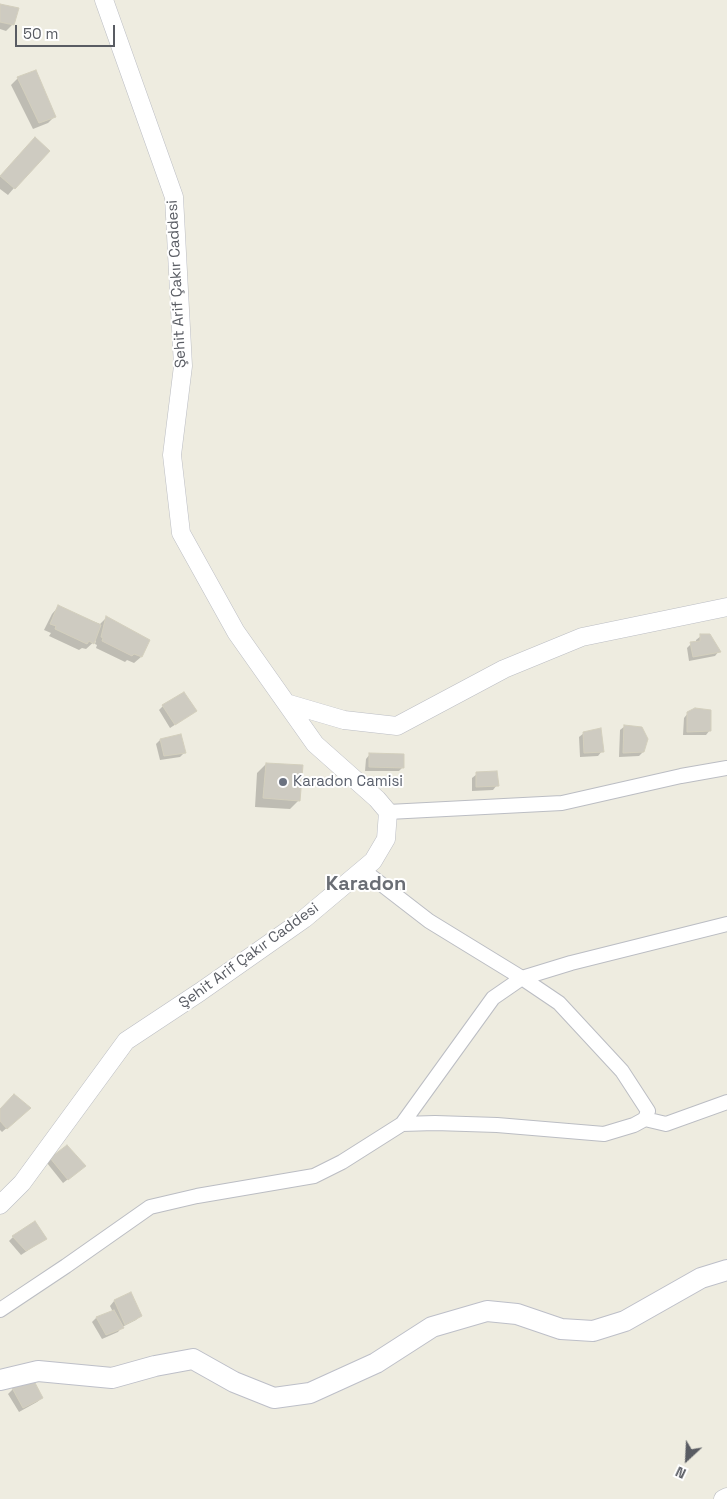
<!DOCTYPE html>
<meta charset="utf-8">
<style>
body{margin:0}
#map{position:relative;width:727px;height:1499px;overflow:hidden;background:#eeece0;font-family:"Space Grotesk",sans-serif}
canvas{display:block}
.north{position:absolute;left:662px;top:1434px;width:50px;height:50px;-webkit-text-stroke:4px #fff;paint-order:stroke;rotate:205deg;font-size:14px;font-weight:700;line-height:20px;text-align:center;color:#595c63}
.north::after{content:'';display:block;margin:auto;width:18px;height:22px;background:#595c63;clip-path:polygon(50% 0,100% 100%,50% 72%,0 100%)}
.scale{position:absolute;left:15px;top:25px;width:100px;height:22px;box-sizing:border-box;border:2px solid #595c63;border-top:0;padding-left:6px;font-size:15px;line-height:18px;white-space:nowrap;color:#595c63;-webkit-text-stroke:4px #fff;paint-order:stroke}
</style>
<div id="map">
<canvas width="727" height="1499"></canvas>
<div class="north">N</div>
<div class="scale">50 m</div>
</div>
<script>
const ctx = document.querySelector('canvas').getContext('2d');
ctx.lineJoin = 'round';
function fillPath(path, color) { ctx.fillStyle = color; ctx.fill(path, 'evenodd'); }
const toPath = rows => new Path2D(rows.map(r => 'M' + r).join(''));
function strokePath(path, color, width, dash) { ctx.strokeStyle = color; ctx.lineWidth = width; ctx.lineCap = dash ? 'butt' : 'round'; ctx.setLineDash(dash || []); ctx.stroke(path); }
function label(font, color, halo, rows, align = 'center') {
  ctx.font = font + ' "Space Grotesk",sans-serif'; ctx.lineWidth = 4; ctx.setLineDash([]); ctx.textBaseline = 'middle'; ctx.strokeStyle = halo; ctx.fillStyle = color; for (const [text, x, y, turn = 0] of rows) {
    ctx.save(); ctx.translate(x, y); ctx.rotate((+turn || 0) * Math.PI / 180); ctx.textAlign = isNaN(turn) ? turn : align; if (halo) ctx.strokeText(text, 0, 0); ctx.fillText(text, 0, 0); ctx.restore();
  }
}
fillPath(toPath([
 [0,5,13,24,6,31,0,29],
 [18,78,55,116,48,123,33,129,11,85],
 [29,146,14,188,8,195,0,189,0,177],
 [58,607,100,624,106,618,148,640,141,657,134,663,127,660,125,662,96,648,97,645,95,644,96,640,86,649,82,648,79,650,49,636,51,633,44,630,52,614],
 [701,636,719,651,715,656,689,661,687,648,691,644,696,643,696,640],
 [163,706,196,711,170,728,159,710],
 [688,713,710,730,706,735,683,735,684,718],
 [625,726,643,752,639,756,619,757,620,730],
 [584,733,602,751,598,756,580,757,579,737],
 [160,740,185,752,180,757,160,760,156,744],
 [370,754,403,767,399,771,365,771,366,759],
 [266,764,299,800,290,809,255,807,257,773],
 [477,774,497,785,493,790,472,791,472,778],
 [0,1111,25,1112,2,1132,0,1130],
 [51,1159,80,1170,63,1183,47,1163],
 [13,1237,45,1239,21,1255,9,1241],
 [130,1294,140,1316,136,1320,122,1327,118,1332,102,1339,92,1322,96,1318,113,1312,110,1306,114,1301],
 [32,1381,42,1398,37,1402,19,1412,8,1394,13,1389]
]), '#0003');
const building = toPath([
 [0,4,19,8,14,25,0,22,0,4],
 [36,70,56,117,39,123,17,77,36,70],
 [35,137,50,151,15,189,0,176,35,137],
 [58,605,101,625,94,644,89,641,87,644,55,629,56,626,50,624,58,605],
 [106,616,150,640,142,657,134,654,132,656,102,641,103,638,101,637,106,616],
 [700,634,710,634,721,652,693,657,690,642,700,641,700,634],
 [184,692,197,711,175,725,162,705,184,692],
 [695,708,711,710,711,731,687,732,687,712,695,708],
 [624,725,642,727,648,739,644,752,623,753,624,725],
 [601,728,604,752,584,753,583,732,601,728],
 [181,734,186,753,164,756,160,739,181,734],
 [369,753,404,754,404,768,369,767,369,753],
 [266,763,303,765,300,801,263,798,266,763],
 [497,771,499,786,476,787,476,772,497,771],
 [14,1094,31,1108,7,1129,0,1121,0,1109,14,1094],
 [67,1145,86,1166,68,1180,50,1158,67,1145],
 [35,1221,47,1239,26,1251,12,1236,35,1221],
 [131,1292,142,1316,125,1325,114,1300,131,1292],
 [114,1310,124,1328,106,1335,96,1317,114,1310],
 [33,1379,43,1398,23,1408,12,1388,33,1379]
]);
fillPath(building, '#cecbc1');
strokePath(building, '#d3cfbd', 1);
const minor = toPath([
 [388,812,562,803,681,776,727,768],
 [645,1119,666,1124,727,1102],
 [402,1124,493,998,522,978,571,963,727,924],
 [0,1310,66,1266,150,1207,197,1196,314,1176,342,1162,402,1124,435,1123,497,1125,604,1134,634,1125,645,1119,648,1111,622,1071,559,1003,522,978,429,921,363,870]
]);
const tertiary = toPath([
 [286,703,344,720,397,726,504,669,582,637,727,607],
 [0,1205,22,1183,126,1041,200,992,304,919,373,861,386,839,388,812,377,799,315,744,236,632,181,533,172,455,183,366,174,197,104,0],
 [723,1499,727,1497]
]);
const secondary = toPath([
 [0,1380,38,1371,112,1378,155,1366,193,1359,234,1382,274,1398,310,1393,376,1363,432,1327,487,1311,517,1314,561,1329,593,1331,625,1321,701,1278,727,1270]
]);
strokePath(minor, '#bbbdc3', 16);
strokePath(tertiary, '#bbbdc3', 19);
strokePath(secondary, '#bdbfc8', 22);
strokePath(minor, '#fff', 14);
strokePath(tertiary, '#fff', 18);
strokePath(secondary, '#fff', 20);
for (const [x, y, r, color] of [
 [283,782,5,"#6b7280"]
]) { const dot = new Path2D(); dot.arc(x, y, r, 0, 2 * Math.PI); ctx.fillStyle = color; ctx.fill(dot); strokePath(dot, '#fff', 2); }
label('15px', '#595c63', '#fff', [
 ["Şehit Arif Çakır Caddesi",177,284,-93],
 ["Şehit Arif Çakır Caddesi",249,956,-36]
]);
label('15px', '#5b616d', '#fff', [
 ["Karadon Camisi",293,782]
], 'left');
label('bold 20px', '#6a6e75', '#fff', [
 ["Karadon",366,885]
]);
</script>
